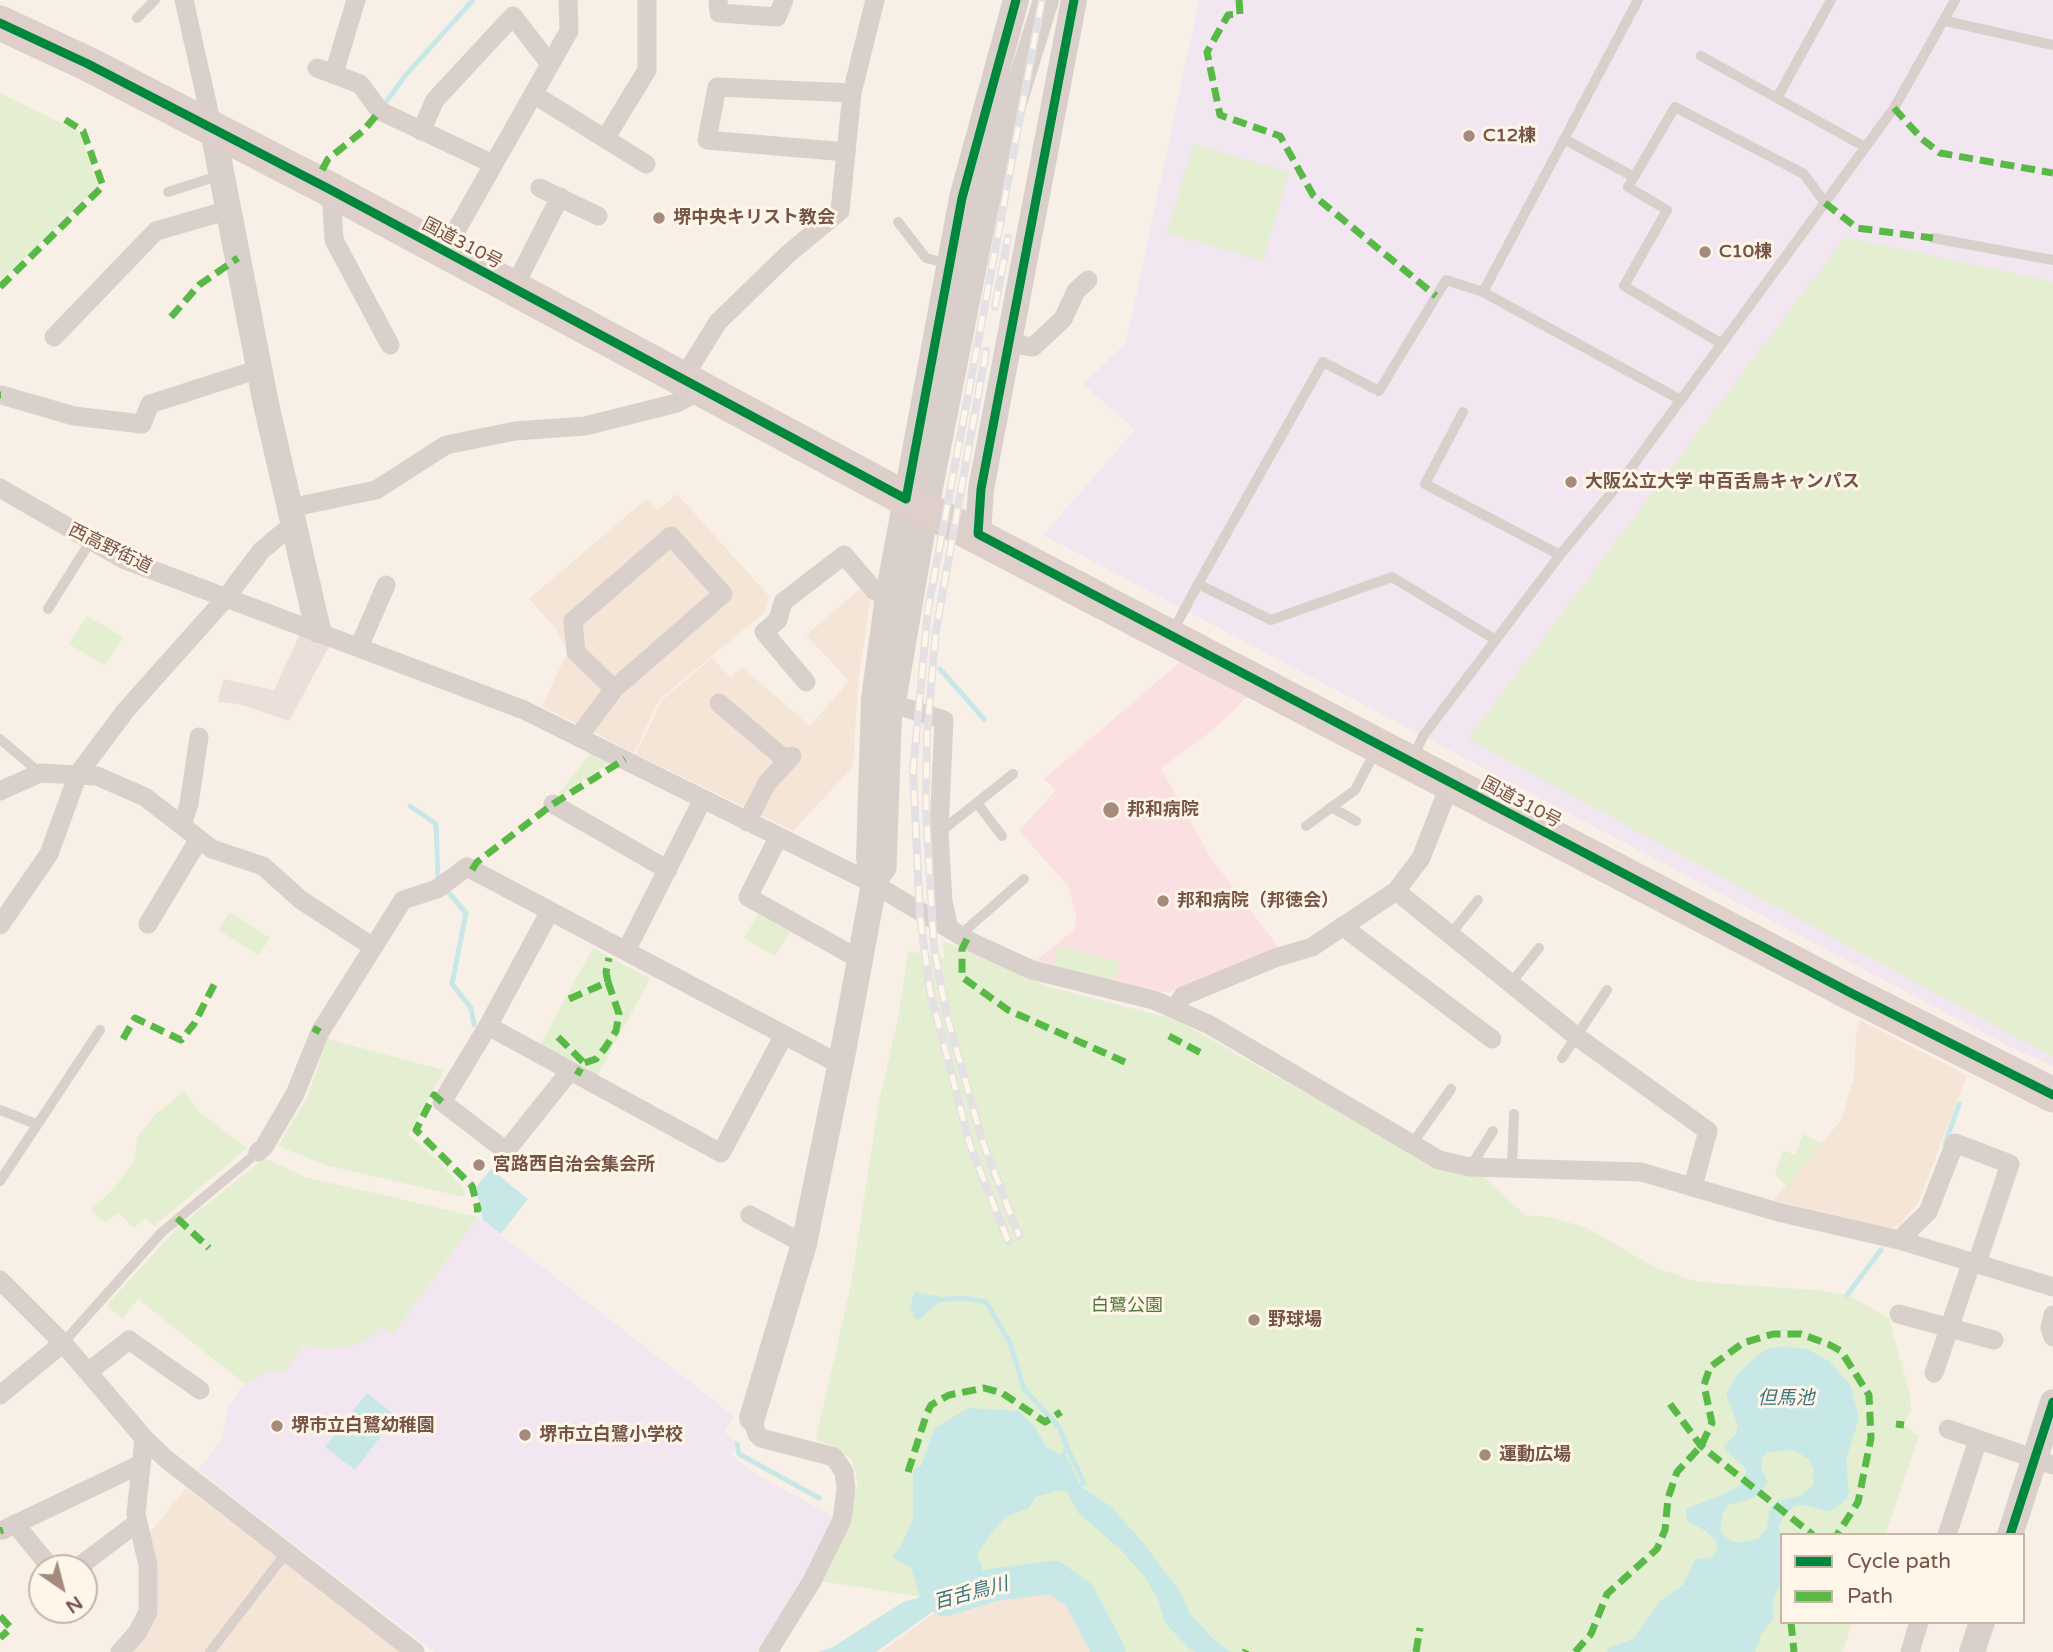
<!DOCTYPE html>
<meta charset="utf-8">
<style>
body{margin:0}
#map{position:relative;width:2053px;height:1652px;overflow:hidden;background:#f8f0e7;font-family:"Varela Round",sans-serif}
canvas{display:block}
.legend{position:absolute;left:1780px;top:1533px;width:245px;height:91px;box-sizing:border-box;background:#fff5e8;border:2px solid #c8b5a7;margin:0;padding:9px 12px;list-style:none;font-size:21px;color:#765446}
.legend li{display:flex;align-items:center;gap:14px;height:35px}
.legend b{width:35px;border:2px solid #c8b5a7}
.north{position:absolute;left:28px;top:1554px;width:70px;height:70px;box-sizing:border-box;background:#fff5e8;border:2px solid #c8b5a7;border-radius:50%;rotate:145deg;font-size:19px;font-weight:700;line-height:28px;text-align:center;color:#765446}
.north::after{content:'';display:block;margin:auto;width:24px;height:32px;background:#a48b7e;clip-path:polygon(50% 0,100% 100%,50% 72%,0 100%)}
</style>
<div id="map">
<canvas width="2053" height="1652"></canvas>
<ul class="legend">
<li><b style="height:9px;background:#00873e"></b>Cycle path</li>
<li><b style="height:9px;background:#58b947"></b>Path</li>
</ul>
<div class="north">N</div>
</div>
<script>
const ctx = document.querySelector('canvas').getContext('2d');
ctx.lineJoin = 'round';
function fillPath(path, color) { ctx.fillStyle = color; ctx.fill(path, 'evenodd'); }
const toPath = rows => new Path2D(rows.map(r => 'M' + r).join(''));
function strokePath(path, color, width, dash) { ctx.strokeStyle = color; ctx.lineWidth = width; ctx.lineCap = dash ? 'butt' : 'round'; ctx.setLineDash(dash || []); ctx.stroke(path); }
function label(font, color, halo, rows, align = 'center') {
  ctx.font = font + ' "Varela Round","Noto Sans JP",sans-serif'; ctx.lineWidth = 6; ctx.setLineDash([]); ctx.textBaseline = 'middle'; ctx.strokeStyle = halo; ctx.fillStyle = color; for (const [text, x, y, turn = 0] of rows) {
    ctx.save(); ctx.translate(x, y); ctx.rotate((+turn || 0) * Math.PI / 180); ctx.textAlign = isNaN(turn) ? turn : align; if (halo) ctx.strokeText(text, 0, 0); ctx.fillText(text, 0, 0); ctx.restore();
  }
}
fillPath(toPath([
 [677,494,769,596,765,612,659,700,634,753,542,706,568,651,556,629,529,599,646,499,658,510],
 [861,588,870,601,858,683,853,767,793,831,636,754,662,700,712,658,730,677,742,667,810,726,849,681,806,635],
 [1860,1020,1967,1075,1918,1203,1899,1225,1888,1228,1774,1200,1841,1120,1854,1078,1856,1037],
 [186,1488,404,1652,129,1652,148,1629,147,1536],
 [1050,1582,1075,1601,1101,1652,881,1652,937,1611,986,1595]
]), '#f4e5d7');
fillPath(toPath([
 [300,634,330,645,289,721,239,704,218,702,223,679,274,690]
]), '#eae0d9');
fillPath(toPath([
 [1199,0,2053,0,2053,1066,2012,1048,1043,535,1135,430,1083,384,1126,343],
 [478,1217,734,1416,724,1432,738,1442,731,1455,756,1474,836,1518,802,1581,756,1652,434,1652,198,1470,221,1441,227,1410,245,1384,269,1371,285,1372,302,1345,332,1349,379,1327,393,1334]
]), '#f2e6f1');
fillPath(toPath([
 [1181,661,1249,695,1213,730,1161,768,1211,858,1280,949,1168,993,1036,961,1075,929,1076,916,1068,886,1019,831,1056,790,1044,779]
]), '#fae0e0');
fillPath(toPath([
 [0,93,79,132,99,186,0,282],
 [1193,144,1289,172,1263,261,1167,233],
 [1845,237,2053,282,2053,1057,1468,739],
 [87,616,123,637,105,666,69,644],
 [591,753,609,763,561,796,558,794],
 [230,912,270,938,259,955,218,930],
 [758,914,790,932,775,956,744,938],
 [943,941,1049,987,1177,1020,1439,1169,1484,1177,1525,1215,1550,1217,1587,1228,1656,1268,1699,1282,1816,1290,1847,1295,1889,1318,1910,1395,1911,1411,1904,1425,1919,1436,1885,1535,1782,1535,1782,1622,1853,1622,1842,1652,1119,1652,1085,1591,1052,1569,988,1580,920,1597,821,1581,845,1530,858,1483,852,1460,834,1447,816,1439,851,1284,878,1107,899,1014,908,951,944,958],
 [1057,946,1120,962,1115,982,1053,967],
 [593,948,650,979,597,1076,540,1045],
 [327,1039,444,1070,408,1135,442,1164,466,1192,464,1197,325,1165,278,1146,307,1098],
 [184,1091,198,1111,247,1148,154,1226,145,1218,134,1228,118,1213,106,1223,90,1210,114,1189,135,1159,137,1137,157,1113],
 [1803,1134,1822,1144,1787,1187,1775,1174,1783,1150,1795,1155],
 [265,1158,305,1177,478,1217,393,1334,379,1328,364,1342,332,1349,302,1345,285,1372,269,1371,245,1384,138,1299,122,1319,107,1305,176,1229]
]), '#e4eed1');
fillPath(toPath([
 [491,1169,528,1199,501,1234,483,1220,476,1187],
 [914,1292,941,1297,940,1302,918,1320,913,1318,914,1312,909,1311],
 [1784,1346,1807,1349,1829,1361,1851,1386,1859,1418,1846,1459,1849,1493,1846,1500,1829,1512,1806,1505,1795,1506,1784,1515,1779,1525,1782,1580,1773,1600,1773,1620,1761,1634,1755,1652,1607,1652,1610,1647,1633,1639,1660,1601,1683,1585,1695,1560,1712,1557,1717,1550,1716,1540,1704,1530,1687,1521,1686,1509,1731,1491,1745,1481,1746,1469,1723,1447,1735,1435,1738,1426,1726,1394,1736,1376,1753,1359,1765,1350],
 [1786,1450,1796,1451,1808,1459,1813,1468,1813,1485,1802,1495,1775,1502,1769,1511,1767,1528,1758,1539,1738,1543,1729,1540,1720,1531,1723,1512,1728,1505,1750,1499,1763,1491,1767,1481,1761,1468,1762,1458,1767,1453],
 [367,1393,396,1416,355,1470,325,1447],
 [968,1408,1019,1411,1034,1426,1047,1448,1068,1458,1080,1486,1110,1506,1141,1540,1181,1593,1190,1614,1214,1640,1230,1652,1195,1652,1190,1649,1165,1623,1158,1599,1145,1577,1119,1548,1079,1514,1067,1492,1061,1490,1036,1497,1029,1508,1006,1517,993,1531,977,1554,990,1591,935,1610,876,1652,818,1652,833,1647,903,1602,920,1597,911,1568,892,1557,902,1544,913,1519,913,1470,921,1466,934,1429]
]), '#c8e8e8');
strokePath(toPath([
 [386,102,405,76,473,0],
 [940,669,984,719],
 [410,806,436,824,438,879],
 [448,892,466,913,452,984,471,1008,474,1025],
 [1945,1144,1959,1104],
 [1847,1295,1881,1250],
 [935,1300,965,1298,986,1302,1010,1343,1024,1389,1059,1427,1067,1447,1063,1456],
 [737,1444,739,1454,819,1498],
 [1067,1447,1084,1483,1080,1486]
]), '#c8e8e8', 5);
strokePath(toPath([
 [945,1600,992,1585,1053,1577,1079,1595,1109,1652]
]), '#c8e8e8', 33);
strokePath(toPath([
 [137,18,155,0],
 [1946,21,2053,45],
 [1701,56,1865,147],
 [1777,98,1831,0],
 [1564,139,1634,177,1675,107,1804,174,1825,203],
 [1634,177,1628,187,1667,210,1624,286,1722,344],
 [168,192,221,175],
 [898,222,926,258,949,264],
 [1933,238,2053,260],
 [1483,292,1638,0],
 [1463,412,1425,484,1560,555],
 [1198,584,1323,362,1379,391,1446,280,1483,292,1681,400],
 [48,609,90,542],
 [1172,633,1198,584,1271,620,1392,577,1496,640],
 [0,739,40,773],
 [1413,758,1423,736,1560,555,1623,479,1894,108,1955,0],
 [977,803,1002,836],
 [1331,807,1356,821],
 [1306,826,1355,790,1375,752],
 [940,832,1013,774],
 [960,935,1024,879],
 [1450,935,1478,900],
 [1511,983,1539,948],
 [1562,1058,1607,990],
 [0,1110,36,1124],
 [1412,1144,1451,1089],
 [1471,1166,1493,1131],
 [1512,1167,1514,1114],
 [0,1181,100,1030],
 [63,1343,161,1233,258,1152],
 [210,1652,286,1553]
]), '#dad0cb', 10);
strokePath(toPath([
 [184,0,213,130],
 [718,0,719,13,777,17,784,0],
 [317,68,360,84,380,111,493,164],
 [334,73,356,0],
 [533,94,646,164],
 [421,131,435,100,513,16,550,64],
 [605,139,647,70,647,0],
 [846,152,707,140,717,87,852,93],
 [540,188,598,216],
 [331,190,334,240,390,345],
 [444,252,569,31,568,0],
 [513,289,560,197],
 [54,337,156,231,229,210],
 [1008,343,1033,347,1063,319,1076,291,1088,280],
 [682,380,718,322,788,254,840,211,852,93,875,0],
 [1,395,74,416,142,424,150,404,259,369],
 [0,488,123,559,524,710,874,884,973,943,1032,970,1154,1000,1210,1025,1439,1160,1470,1167,1641,1172,1778,1212,1899,1240,2053,1287],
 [289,508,376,490,446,445,515,431,585,426,677,403,701,390],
 [359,647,386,585],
 [806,682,764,632,778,620,783,602,844,555,875,591,888,596],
 [881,700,944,720,939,832,943,901,949,928],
 [719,703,787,761],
 [579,736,614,689,723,594,671,536,573,621,576,652,614,689],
 [1450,784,1421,858,1396,891,1576,1036,1708,1131,1693,1186],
 [0,791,40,773,97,776,145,797,212,849,263,866,301,900,373,947],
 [553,804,668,870],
 [747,822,767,783,792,756],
 [182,825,189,804,199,737],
 [778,838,748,897,859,959],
 [874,884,887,869,893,702],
 [550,911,488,1026,721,1153,784,1035],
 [148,924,199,839],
 [0,925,49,854,78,774,126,710,225,599,261,551,293,524],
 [1342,926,1492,1039],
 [626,951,703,799],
 [1174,1009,1183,996,1275,958,1312,947,1396,891],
 [488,1026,442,1102,506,1151,570,1071],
 [258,1152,264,1147,295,1094,320,1032,403,900,437,889,467,867,841,1065],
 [750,1215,804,1244],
 [1899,1240,1928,1212,1955,1143,2010,1164,1977,1263],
 [0,1280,63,1343,144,1438,166,1459,415,1652],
 [1899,1314,1994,1340],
 [2053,1315,2050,1328,2053,1337],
 [88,1372,129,1340,200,1390],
 [1934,1373,1972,1261],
 [0,1395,63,1343],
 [752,1418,757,1434,761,1438,834,1457,844,1472,846,1488,842,1520,812,1581,768,1652],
 [1948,1429,2053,1465],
 [15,1524,51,1568],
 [3,1530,141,1464],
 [1947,1535,1978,1440],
 [77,1568,138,1522],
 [120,1652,137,1633,148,1612,148,1565,136,1514,144,1438],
 [1910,1652,1919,1622]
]), '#dad0cb', 19);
strokePath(toPath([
 [213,130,266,404,318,630],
 [978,534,981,489,1074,0],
 [893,702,926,508,985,210,1010,116,1046,0],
 [752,1418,804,1244,842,1057,874,884,869,858,874,699,888,596,962,198,1016,0],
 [2010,1535,2053,1402],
 [1972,1652,1982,1622]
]), '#dad0cb', 26);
strokePath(toPath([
 [0,23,88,64,331,190,906,499,1849,992,2053,1095]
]), '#decfcb', 35);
const rail = toPath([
 [995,307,1008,238],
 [986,351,936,630,927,733,926,811,934,948,947,1016,982,1140,1019,1236],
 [1008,1241,970,1145,930,991,920,916,913,771,928,609,1042,0]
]);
strokePath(rail, '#e4e1e4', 8);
strokePath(rail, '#fff5e8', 5, [16]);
strokePath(toPath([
 [1239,0,1240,14,1228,15,1207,52,1220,115,1280,136,1313,195,1436,296],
 [1894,108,1922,139,1940,153,2053,173],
 [322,170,328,159,363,131,380,111],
 [1825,203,1857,228,1933,238],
 [0,287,103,186,83,131,61,117],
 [171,317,199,285,238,258],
 [0,395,1,395],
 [472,870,477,862,553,804,625,759],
 [967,939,962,949,962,977,1008,1010,1125,1062],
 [608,982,606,972,609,958],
 [569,999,608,982,619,1014,616,1031,605,1048,596,1059,584,1063,577,1075],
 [313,1028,320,1032],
 [1169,1036,1203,1054],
 [558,1037,584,1063],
 [123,1039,135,1018,181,1040,194,1024,216,981],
 [442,1102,434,1095,416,1130,472,1186,478,1209,474,1209],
 [177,1218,209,1248],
 [1670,1404,1701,1446,1813,1535],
 [1896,1424,1904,1425],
 [908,1472,927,1413,931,1405,949,1395,984,1388,1002,1393,1045,1422,1061,1412],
 [0,1531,3,1530],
 [0,1616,11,1628,0,1638],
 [1791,1622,1794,1652],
 [1245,1652,1246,1650],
 [1416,1652,1420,1628],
 [1575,1652,1591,1634,1607,1594,1657,1549,1665,1530,1668,1498,1677,1472,1701,1446,1712,1423,1704,1385,1710,1367,1743,1343,1773,1334,1801,1334,1828,1344,1841,1351,1869,1395,1871,1438,1858,1502,1837,1535]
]), '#58b947', 7, [14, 7]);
strokePath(toPath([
 [1074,0,981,489,978,534,1849,992,2053,1095],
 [0,23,88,64,331,190,906,499,962,198,1016,0],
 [2010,1535,2053,1402]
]), '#00873e', 9);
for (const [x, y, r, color] of [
 [1469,136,7,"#a48b7e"],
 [659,218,7,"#a48b7e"],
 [1705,252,7,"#a48b7e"],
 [1571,482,7,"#a48b7e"],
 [1111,810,9,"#a48b7e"],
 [1163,901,7,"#a48b7e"],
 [479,1165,7,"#a48b7e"],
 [1254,1320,7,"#a48b7e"],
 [277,1426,7,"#a48b7e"],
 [525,1435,7,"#a48b7e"],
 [1485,1455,7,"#a48b7e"]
]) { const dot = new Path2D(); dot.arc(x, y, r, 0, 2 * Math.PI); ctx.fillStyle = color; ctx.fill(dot); strokePath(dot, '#fff5e8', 2.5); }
label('bold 18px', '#765446', '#fff5e8', [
 ["C12棟",1483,136],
 ["堺中央キリスト教会",673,218],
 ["C10棟",1719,252],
 ["大阪公立大学 中百舌鳥キャンパス",1585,482],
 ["邦和病院",1127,810],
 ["邦和病院（邦徳会）",1177,901],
 ["宮路西自治会集会所",493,1165],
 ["野球場",1268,1320],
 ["堺市立白鷺幼稚園",291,1426],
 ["堺市立白鷺小学校",539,1435],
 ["運動広場",1499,1455]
], 'left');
label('18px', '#765446', '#fff5e8', [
 ["国道310号",462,244,28],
 ["西高野街道",110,549,26],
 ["国道310号",1521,803,28]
]);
label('18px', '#51773b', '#fff5e8', [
 ["白鷺公園",1127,1306]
]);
label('italic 19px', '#3a767d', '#fff5e8', [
 ["但馬池",1786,1399],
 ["百舌鳥川",971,1594,-15]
]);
</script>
